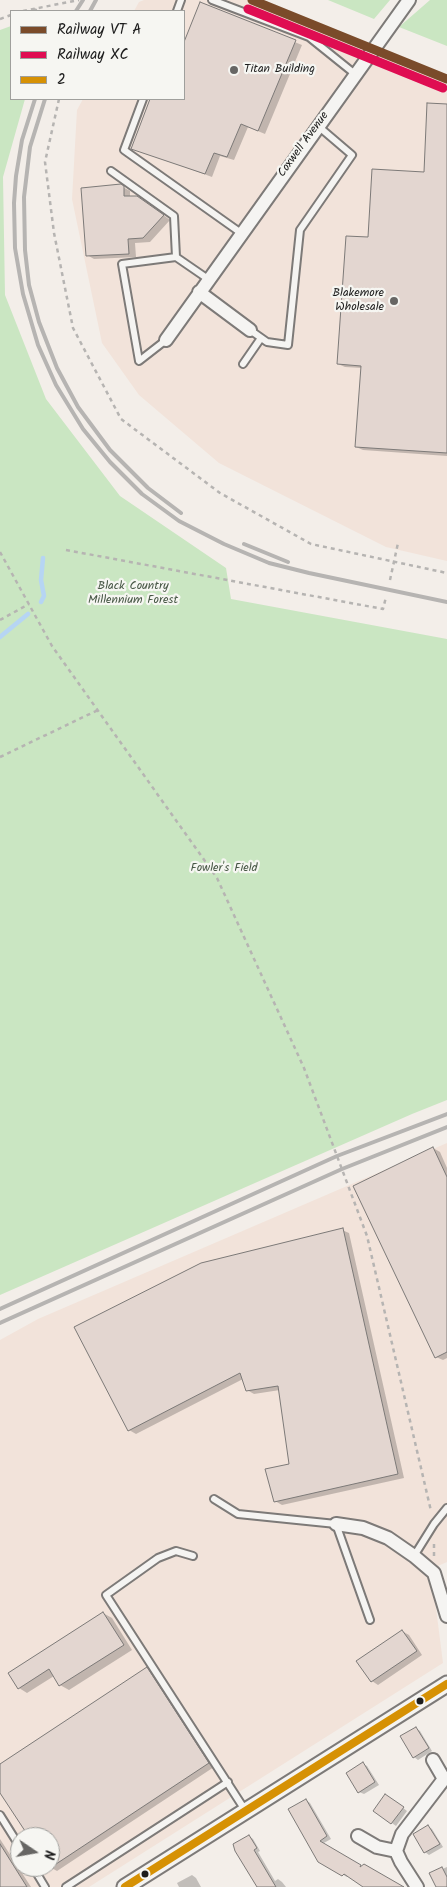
<!DOCTYPE html>
<style>
body{margin:0}
#map{position:relative;width:447px;height:1887px;overflow:hidden;background:#f3eee9;font-family:Kalam,sans-serif}
canvas{display:block}
.legend{position:absolute;left:10px;top:10px;width:175px;height:90px;box-sizing:border-box;background:#f6f6f2;border:1px solid #9f9f9c;margin:0;padding:6px 9px;list-style:none;font-size:15px;color:#1c1c1c}
.legend li{display:flex;align-items:center;gap:10px;height:25px}
.legend b{width:25px;border:1px solid #9f9f9c}
.north{position:absolute;left:10px;top:1827px;width:50px;height:50px;box-sizing:border-box;background:#f6f6f2;border:1px solid #9f9f9c;border-radius:50%;rotate:102deg;font-size:14px;font-weight:700;line-height:20px;text-align:center;color:#1c1c1c}
.north::after{content:'';display:block;margin:auto;width:18px;height:22px;background:#676664;clip-path:polygon(50% 0,100% 100%,50% 72%,0 100%)}
</style>
<div id="map">
<canvas width="447" height="1887"></canvas>
<ul class="legend">
<li><b style="height:6px;background:#7a4b2a"></b>Railway VT A</li>
<li><b style="height:6px;background:#df0d52"></b>Railway XC</li>
<li><b style="height:6px;background:#d69104"></b>2</li>
</ul>
<div class="north">N</div>
</div>
<script>
const ctx = document.querySelector('canvas').getContext('2d');
ctx.lineJoin = 'round';
function fillPath(path, color) { ctx.fillStyle = color; ctx.fill(path, 'evenodd'); }
const toPath = rows => new Path2D(rows.map(r => 'M' + r).join(''));
function strokePath(path, color, width, dash) { ctx.strokeStyle = color; ctx.lineWidth = width; ctx.lineCap = dash ? 'butt' : 'round'; ctx.setLineDash(dash || []); ctx.stroke(path); }
function label(font, color, halo, rows, align = 'center') {
  ctx.font = font + ' Kalam,sans-serif'; ctx.lineWidth = 4.5; ctx.setLineDash([]); ctx.textBaseline = 'middle'; ctx.strokeStyle = halo; ctx.fillStyle = color; for (const [text, x, y, turn = 0] of rows) {
    ctx.save(); ctx.translate(x, y); ctx.rotate((+turn || 0) * Math.PI / 180); ctx.textAlign = isNaN(turn) ? turn : align; if (halo) ctx.strokeText(text, 0, 0); ctx.fillText(text, 0, 0); ctx.restore();
  }
}
fillPath(toPath([
 [144,0,248,0,447,81,447,561,386,547,219,463,139,395,102,343,72,199,77,110,83,99,184,99,184,11,134,11,139,2],
 [447,1143,447,1562,431,1569,443,1663,89,1887,0,1887,0,1340,38,1319],
 [20,1837,50,1837,50,1867,20,1867]
]), '#f2e3da');
fillPath(toPath([
 [328,0,390,0,374,19],
 [430,0,447,0,447,46,399,27],
 [11,26,11,99,25,99,3,177,5,295,46,399,120,496,226,568,231,599,447,639,447,1100,412,1114,0,1295,0,30]
]), '#cae6c2');
fillPath(toPath([
 [200,4,302,45,265,134,248,127,234,160,220,156,212,177,133,148,151,99,184,99,184,45],
 [447,106,447,456,363,450,356,447,362,368,345,367,338,364,369,238,425,173],
 [121,186,130,191,130,197,144,201,170,220,150,242,135,243,136,257,94,259,87,255],
 [433,1148,440,1152,447,1168,447,1358,443,1360,436,1357],
 [342,1230,349,1233,404,1478,282,1505,275,1501,291,1465,280,1390,254,1394,247,1390,243,1379,136,1434,129,1430],
 [103,1613,112,1618,132,1650,69,1690,60,1685,54,1676,27,1693,19,1688],
 [402,1631,409,1635,422,1655,378,1685,372,1681],
 [147,1669,154,1673,214,1767,57,1871,50,1867,50,1837,30,1837,0,1791,0,1766],
 [416,1728,420,1731,432,1751,418,1760,414,1757],
 [363,1764,367,1766,379,1785,364,1794,359,1792],
 [390,1798,407,1811,396,1826,374,1810],
 [306,1800,310,1803,331,1839,322,1844,362,1867,388,1887,365,1887,348,1876,347,1877,319,1861],
 [428,1826,432,1829,443,1847,429,1855,425,1852,415,1835],
 [249,1836,253,1839,260,1851,258,1852,275,1881,278,1879,282,1882,286,1887,261,1887],
 [0,1839,31,1887,0,1887],
 [447,1867,447,1887,437,1887,431,1874],
 [192,1875,196,1878,201,1887,179,1887,177,1883]
]), '#0003');
strokePath(toPath([
 [41,602,44,596,41,580,43,558],
 [0,637,28,614]
]), '#b6d5f3', 4.5);
const building = toPath([
 [200,2,296,40,258,131,241,124,227,157,214,153,205,174,131,149,150,99,184,99,184,42,200,2],
 [427,103,447,104,447,453,355,447,361,366,337,364,346,236,368,237,372,169,424,172,427,103],
 [121,184,124,186,124,196,137,196,164,215,143,238,128,239,129,254,86,256,81,188,121,184],
 [433,1147,447,1177,447,1352,435,1358,353,1186,433,1147],
 [343,1228,398,1474,274,1502,265,1469,289,1464,278,1386,246,1391,240,1373,128,1431,74,1327,201,1263,343,1228],
 [103,1612,124,1645,59,1686,49,1669,18,1689,8,1673,103,1612],
 [402,1630,417,1651,371,1682,356,1661,402,1630],
 [147,1667,209,1763,50,1868,50,1837,29,1837,0,1793,0,1764,147,1667],
 [416,1727,429,1748,413,1758,400,1736,416,1727],
 [363,1762,375,1782,358,1793,346,1773,363,1762],
 [385,1794,404,1807,391,1824,373,1811,385,1794],
 [306,1799,327,1836,320,1841,361,1865,360,1867,364,1864,404,1887,363,1887,344,1874,342,1876,318,1862,288,1809,306,1799],
 [428,1825,440,1844,424,1853,413,1834,428,1825],
 [249,1835,257,1848,254,1850,276,1887,257,1887,235,1851,233,1844,249,1835],
 [0,1844,27,1887,0,1887,0,1844],
 [442,1867,447,1877,447,1887,436,1887,429,1873,442,1867]
]);
fillPath(building, '#e3d6d0');
strokePath(building, '#7d7a78', 1);
const service = toPath([
 [212,0,309,37,355,74],
 [177,11,181,0],
 [143,99,124,150,241,233],
 [111,171,174,216,176,257],
 [250,330,267,342,288,345,300,230,352,155,318,126],
 [166,340,139,361,122,264,176,257,208,279],
 [243,364,261,338],
 [214,1499,238,1514,336,1524,370,1620],
 [193,1556,176,1551,158,1558,106,1595,245,1810],
 [414,1556,434,1524,447,1508],
 [0,1815,20,1847],
 [33,1867,45,1887],
 [66,1887,228,1782]
]);
const minor = toPath([
 [199,292,250,330],
 [166,340,409,0],
 [336,1524,363,1528,388,1538,414,1556,434,1573,447,1616],
 [433,1760,444,1779],
 [358,1836,377,1847,396,1851],
 [417,1887,401,1862,396,1851,402,1834,444,1779,447,1779]
]);
const tertiary = toPath([
 [125,1887,447,1684]
]);
strokePath(service, '#7d7a78', 10);
strokePath(minor, '#7d7a78', 16);
strokePath(tertiary, '#7d7a78', 19);
strokePath(toPath([
 [33,9,40,11],
 [23,11,79,0],
 [0,19,11,15],
 [59,99,45,162,54,233,73,328,121,419,220,493,311,544,447,573],
 [66,550,383,609,386,597],
 [0,552,52,646,217,878,304,1068,367,1236,431,1511],
 [390,580,398,543],
 [0,620,29,604],
 [0,757,98,710],
 [434,1556,434,1544]
]), '#b6b4b2', 2.5, [4, 4]);
strokePath(service, '#f5f4f2', 6);
strokePath(minor, '#f5f4f2', 12);
strokePath(tertiary, '#f5f4f2', 15);
strokePath(toPath([
 [76,11,83,0],
 [90,11,96,0],
 [35,99,22,140,16,176,14,203,15,248,23,294,38,345,56,385,83,429,110,462,142,494,179,521,224,544,269,563,309,573,447,602],
 [45,99,30,147,24,197,25,250,29,285,39,322,57,368,78,407,110,450,148,488,181,513],
 [244,544,288,562],
 [0,1309,337,1156,447,1114],
 [0,1323,342,1169,447,1127]
]), '#b6b4b2', 4);
strokePath(toPath([
 [125,1887,447,1684]
]), '#d69104', 8);
strokePath(toPath([
 [252,0,447,79]
]), '#7a4b2a', 9);
strokePath(toPath([
 [248,9,443,88]
]), '#df0d52', 9);
for (const [x, y, r, color] of [
 [234,70,5,"#676664"],
 [394,301,5,"#676664"],
 [420,1701,4.5,"#1c1c1c"],
 [145,1874,4.5,"#1c1c1c"]
]) { const dot = new Path2D(); dot.arc(x, y, r, 0, 2 * Math.PI); ctx.fillStyle = color; ctx.fill(dot); strokePath(dot, '#f6f6f2', 2); }
label('12px', '#1c1c1c', '#f6f6f2', [
 ["Titan Building",244,70],
 ["Blakemore",384,294,"right"],
 ["Wholesale",384,308,"right"]
], 'left');
label('12px', '#1c1c1c', '#f6f6f2', [
 ["Coxwell Avenue",304,145,-54]
]);
label('12px', '#465644', '#f6f6f2', [
 ["Black Country",133,587],
 ["Millennium Forest",133,601],
 ["Fowler's Field",224,869]
]);
</script>
